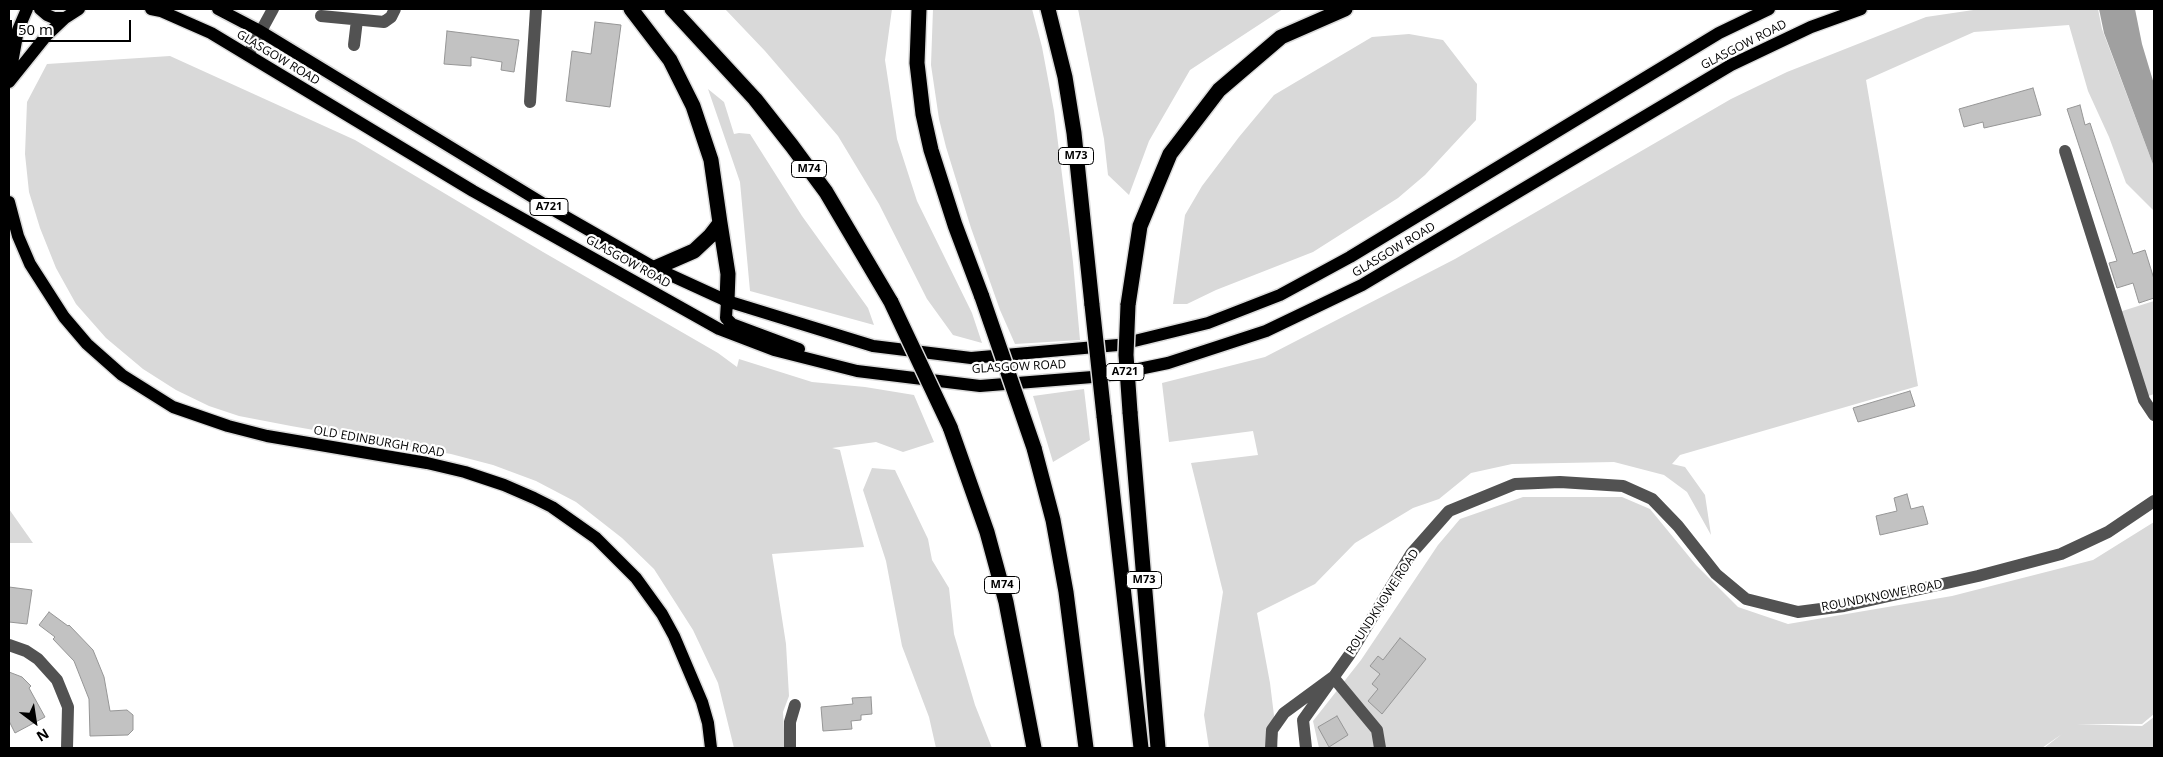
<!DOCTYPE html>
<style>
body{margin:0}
#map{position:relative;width:2163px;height:757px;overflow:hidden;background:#fff;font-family:"Open Sans",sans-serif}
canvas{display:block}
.frame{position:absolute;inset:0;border:10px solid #000;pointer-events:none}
.north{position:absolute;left:10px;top:697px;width:50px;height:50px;-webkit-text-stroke:4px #fff;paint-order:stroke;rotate:149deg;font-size:14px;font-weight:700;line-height:20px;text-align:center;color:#000}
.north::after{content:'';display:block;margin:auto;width:18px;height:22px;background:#000;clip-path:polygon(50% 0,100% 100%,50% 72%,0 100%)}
.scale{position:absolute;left:10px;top:20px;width:121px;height:22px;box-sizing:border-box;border:2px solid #000;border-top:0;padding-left:6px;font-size:15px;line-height:18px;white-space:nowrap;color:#000;-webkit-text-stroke:4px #fff;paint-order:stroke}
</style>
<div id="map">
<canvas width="2163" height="757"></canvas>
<div class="frame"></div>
<div class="north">N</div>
<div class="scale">50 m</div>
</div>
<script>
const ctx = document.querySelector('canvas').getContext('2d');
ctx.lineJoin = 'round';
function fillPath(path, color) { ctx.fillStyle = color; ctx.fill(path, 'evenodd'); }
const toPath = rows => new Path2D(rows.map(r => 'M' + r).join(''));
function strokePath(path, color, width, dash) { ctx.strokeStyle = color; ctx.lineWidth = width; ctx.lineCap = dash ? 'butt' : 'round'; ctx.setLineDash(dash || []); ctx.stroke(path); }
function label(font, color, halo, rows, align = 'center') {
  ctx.font = font + ' "Open Sans",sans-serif'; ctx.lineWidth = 4.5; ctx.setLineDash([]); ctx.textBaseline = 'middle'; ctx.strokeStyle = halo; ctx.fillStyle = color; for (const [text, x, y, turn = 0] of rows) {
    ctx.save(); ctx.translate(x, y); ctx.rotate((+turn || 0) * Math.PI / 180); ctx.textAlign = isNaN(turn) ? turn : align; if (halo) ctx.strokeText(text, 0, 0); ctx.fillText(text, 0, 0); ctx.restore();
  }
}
fillPath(toPath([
 [725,9,892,9,885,60,897,139,917,201,972,313,982,343,953,335,927,299,879,204,838,136,765,51],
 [933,9,1032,9,1042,47,1054,111,1073,262,1080,340,1015,344,1000,310,971,228,946,147,939,119,931,65],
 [1078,9,1283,9,1190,70,1149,141,1129,195,1108,175,1104,139],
 [1980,9,2098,9,2102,29,2154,167,2154,211,2126,183,2109,137,2088,91,2069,25,1974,32,1866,80,1918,386,1680,455,1672,464,1685,467,1705,495,1711,535,1687,492,1664,475,1614,462,1512,464,1471,473,1439,499,1413,508,1355,543,1315,584,1257,613,1270,683,1278,748,1209,748,1204,715,1223,592,1191,463,1258,455,1253,431,1169,442,1162,383,1265,357,1455,259,1731,99,1787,72,1926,17],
 [1409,34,1443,40,1477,84,1476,120,1425,175,1398,198,1313,252,1216,290,1187,304,1173,304,1185,215,1202,186,1239,137,1274,95,1372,37],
 [170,56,355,140,543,252,718,353,737,367,739,359,812,382,865,387,914,395,934,442,903,452,876,442,832,448,840,450,864,547,772,554,786,644,789,696,783,712,785,748,734,748,718,683,693,630,654,569,622,538,576,502,536,481,493,465,451,454,291,426,239,416,209,406,176,390,143,369,106,338,76,304,56,268,40,228,29,192,25,154,27,102,47,64],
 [708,89,724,102,734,134,739,133,750,134,802,216,868,308,874,325,750,291,740,182],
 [2154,301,2154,394,2143,398,2116,313],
 [1084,389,1090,440,1053,462,1033,396],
 [872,468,895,470,928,539,932,560,949,588,954,634,975,705,992,748,936,748,929,717,902,646,886,561,863,490],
 [1523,497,1622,497,1650,509,1696,565,1738,607,1788,624,1952,596,2093,560,2154,522,2154,714,2142,724,2076,724,2142,726,2154,717,2154,748,2044,748,2062,734,2042,748,1319,748,1313,721,1361,660,1438,545,1460,519],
 [9,509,33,543,9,543]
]), '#d9d9d9');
fillPath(toPath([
 [2099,9,2135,9,2142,44,2154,84,2154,167,2104,33]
]), '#a0a0a0');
const building = toPath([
 [595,22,621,25,610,107,566,101,572,51,591,54,595,22],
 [447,31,519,40,514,72,501,70,502,62,471,57,471,66,444,64,447,31],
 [2033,88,2041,115,1984,128,1983,122,1964,127,1959,109,2033,88],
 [2080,105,2085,125,2090,123,2133,254,2145,250,2154,279,2154,298,2139,303,2133,283,2117,288,2109,263,2117,261,2067,109,2080,105],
 [1910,391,1915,406,1858,422,1853,408,1910,391],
 [1907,494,1911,509,1923,506,1928,524,1880,535,1876,516,1897,511,1894,498,1907,494],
 [9,587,32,590,27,624,9,622,9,587],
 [49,612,68,626,69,625,93,650,104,677,110,711,127,710,133,715,133,730,128,735,90,736,89,699,74,661,53,639,55,637,39,625,49,612],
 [1400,638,1426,659,1382,714,1368,701,1378,689,1372,684,1380,674,1370,666,1378,656,1383,660,1400,638],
 [9,672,22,677,31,686,29,688,45,717,15,733,9,721,9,672],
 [871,697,872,714,861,715,861,720,851,721,852,729,823,731,821,707,853,704,852,698,871,697],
 [1337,716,1348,735,1329,747,1318,727,1337,716]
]);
fillPath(building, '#c2c2c2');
strokePath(building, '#969696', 1);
const major = toPath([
 [40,9,47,15,54,18,65,18,79,9],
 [151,9,161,11,211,33,473,191,719,329,774,350,857,371,980,386,1105,376,1168,363,1266,331,1362,285,1731,65,1811,27,1861,9],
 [218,9,260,31,552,209,655,268,727,301,873,346,971,358,1118,345,1208,323,1280,295,1350,257,1719,33,1769,9],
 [9,80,18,30,27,9],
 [9,82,46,36,65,18],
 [9,202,18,236,30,264,64,317,87,344,122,375,173,407,228,426,267,436,427,463,465,472,504,485,534,498,552,507,596,538,636,578,662,614,674,636,702,702,708,723,711,748],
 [727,301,726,318,732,324,799,349]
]);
const highway = toPath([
 [631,9,670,60,693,106,711,160,720,223,710,236,694,251,655,268],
 [672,9,755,99,792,146,826,192,891,302],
 [919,9,917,63,923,114,931,150,955,225,982,297],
 [1048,9,1065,77,1074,133,1092,305],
 [720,223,728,274,727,301],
 [1128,305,1140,226,1170,154,1219,90,1281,37,1345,9],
 [1130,412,1158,748],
 [1104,416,1141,748],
 [950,427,987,532,1006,602,1034,748],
 [1034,448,1053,520,1066,592,1086,748]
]);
strokePath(major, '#dbdbdb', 15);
strokePath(highway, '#dbdbdb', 18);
strokePath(toPath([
 [321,16,384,22,391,17,395,9],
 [354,45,357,20],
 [248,55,273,9],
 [530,102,536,9],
 [2065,151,2144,400,2154,415],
 [9,645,26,651,38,659,57,680,68,707,67,748],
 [790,748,790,722,795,705],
 [1271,748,1272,730,1284,713,1333,677,1377,730,1380,748],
 [1306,748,1303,720,1350,654,1411,554,1449,511,1515,484,1560,482,1623,486,1652,499,1678,526,1716,574,1746,599,1798,612,1844,606,1978,576,2061,554,2108,532,2154,501]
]), '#525252', 12);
strokePath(major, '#000', 12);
strokePath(highway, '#000', 15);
const highwayBridge = toPath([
 [982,297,1034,448],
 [891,302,950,427],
 [1092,305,1104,416],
 [1128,305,1126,355,1130,412]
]);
strokePath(highwayBridge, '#dbdbdb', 18, []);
strokePath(highwayBridge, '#000', 15);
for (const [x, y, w] of [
 [1076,156,35],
 [809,169,35],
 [549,207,38],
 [1125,372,38],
 [1144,580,35],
 [1002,585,35]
]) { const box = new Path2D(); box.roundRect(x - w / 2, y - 8.5, w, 17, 4); ctx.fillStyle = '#fff'; ctx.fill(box); strokePath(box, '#000', 1); }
label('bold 11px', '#000', null, [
 ["M73",1076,156],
 ["M74",809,169],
 ["A721",549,207],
 ["A721",1125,372],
 ["M73",1144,580],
 ["M74",1002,585]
]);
label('12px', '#000', '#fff', [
 ["GLASGOW ROAD",1744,45,-27],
 ["GLASGOW ROAD",278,58,31],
 ["GLASGOW ROAD",1394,250,-31],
 ["GLASGOW ROAD",628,262,29],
 ["GLASGOW ROAD",1019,367,-3],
 ["OLD EDINBURGH ROAD",379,442,10],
 ["ROUNDKNOWE ROAD",1882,596,-11],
 ["ROUNDKNOWE ROAD",1383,602,-57]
]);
</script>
